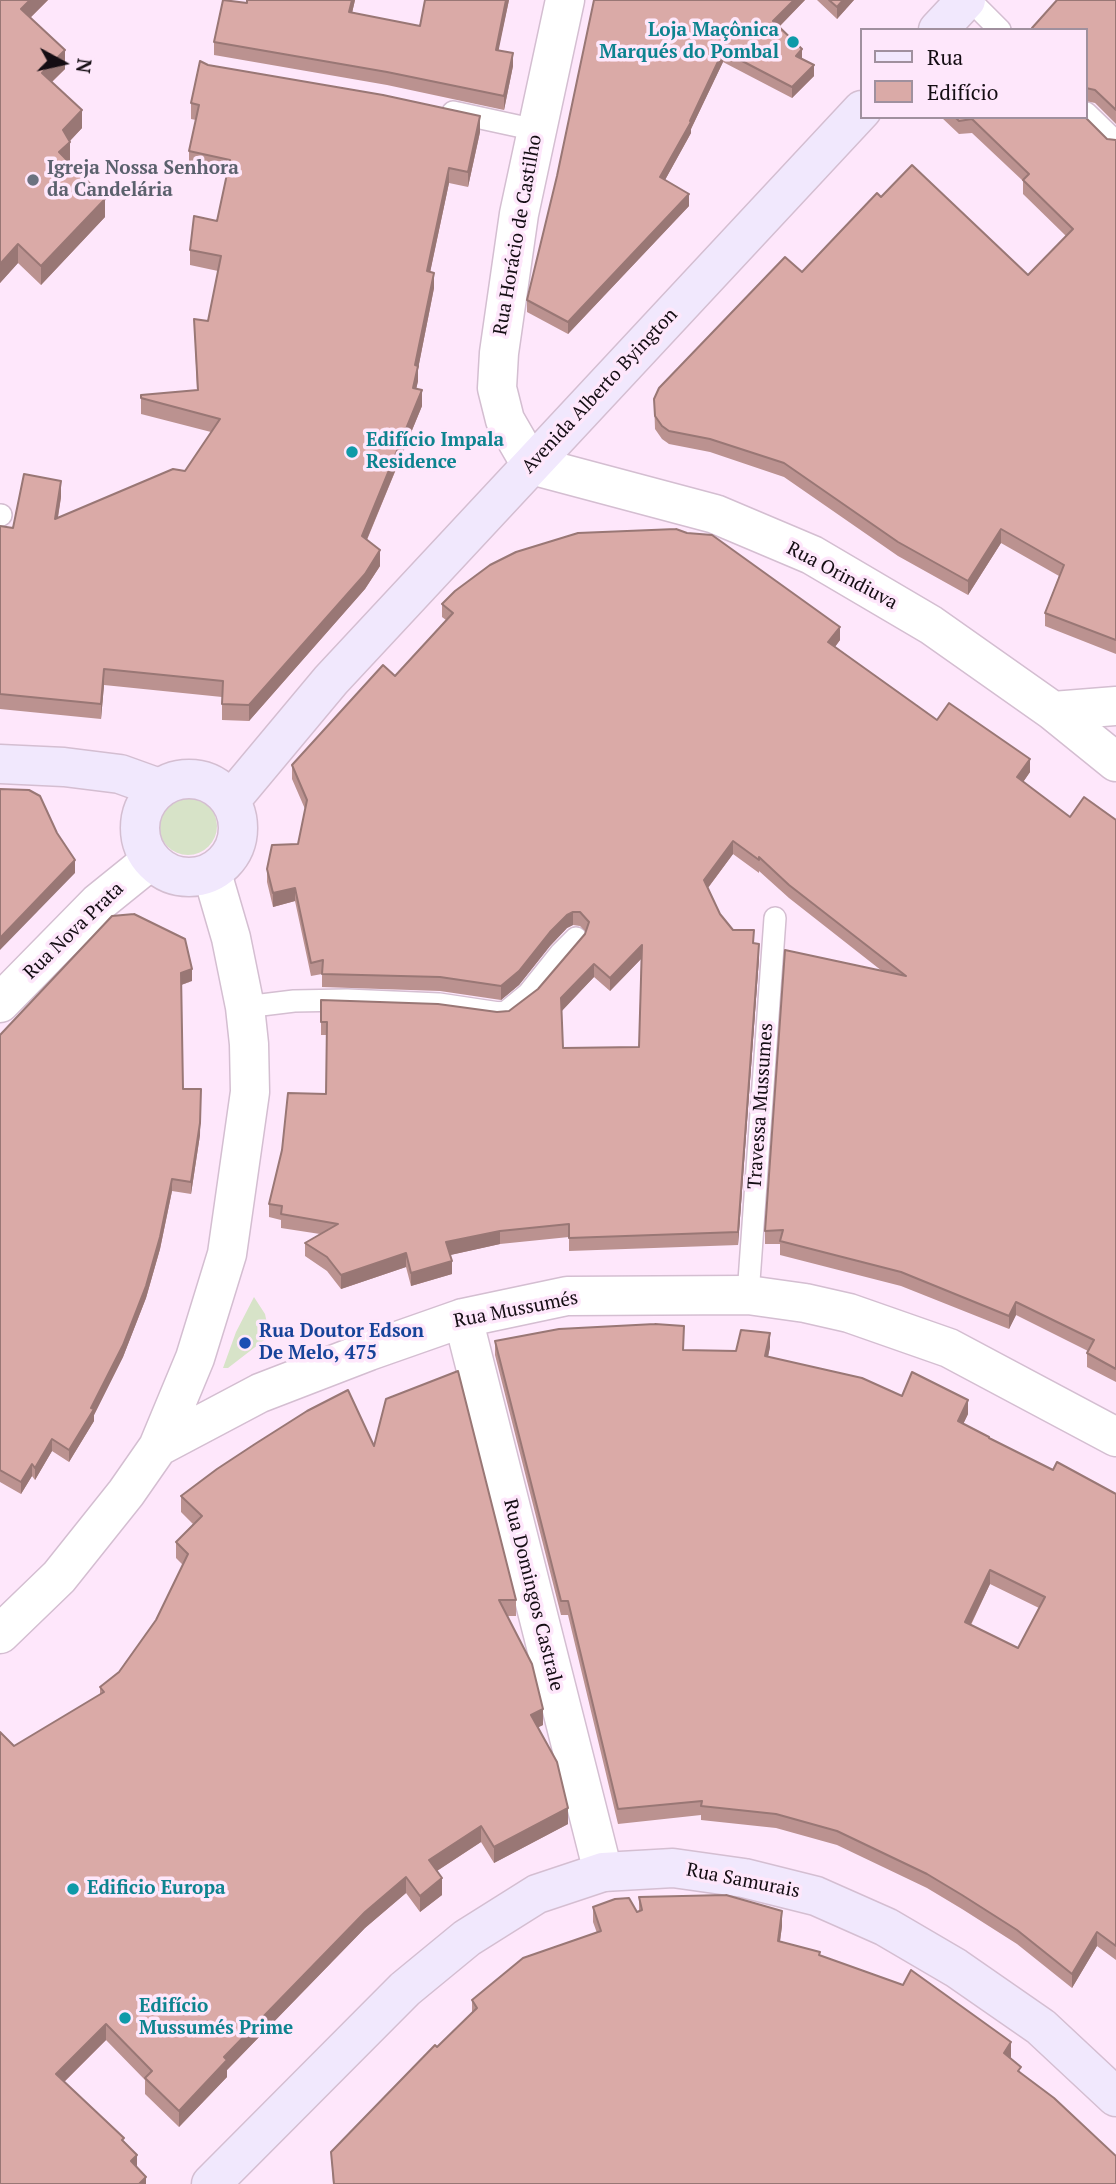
<!DOCTYPE html>
<meta charset="utf-8">
<style>
body{margin:0}
#map{position:relative;width:1116px;height:2184px;overflow:hidden;background:#fee7fb;font-family:"PT Serif",serif}
canvas{display:block}
.legend{position:absolute;left:860px;top:28px;width:228px;height:91px;box-sizing:border-box;background:#fee7fb;border:2px solid #a0909e;margin:0;padding:9px 12px;list-style:none;font-size:21px;color:#140d13}
.legend li{display:flex;align-items:center;gap:14px;height:35px}
.legend b{width:35px;border:2px solid #a0909e}
.north{position:absolute;left:28px;top:28px;width:70px;height:70px;-webkit-text-stroke:5px #fee7fb;paint-order:stroke;rotate:98deg;font-size:19px;font-weight:700;line-height:28px;text-align:center;color:#140d13}
.north::after{content:'';display:block;margin:auto;width:24px;height:32px;background:#140d13;clip-path:polygon(50% 0,100% 100%,50% 72%,0 100%)}
</style>
<div id="map">
<canvas width="1116" height="2184"></canvas>
<ul class="legend">
<li><b style="height:9px;background:#f1e8fd"></b>Rua</li>
<li><b style="height:19px;background:#daaaa7"></b>Edifício</li>
</ul>
<div class="north">N</div>
</div>
<script>
const ctx = document.querySelector('canvas').getContext('2d');
ctx.lineJoin = 'round';
function fillPath(path, color) { ctx.fillStyle = color; ctx.fill(path, 'evenodd'); }
const toPath = rows => new Path2D(rows.map(r => 'M' + r).join(''));
function strokePath(path, color, width, dash) { ctx.strokeStyle = color; ctx.lineWidth = width; ctx.lineCap = dash ? 'butt' : 'round'; ctx.setLineDash(dash || []); ctx.stroke(path); }
function label(font, color, halo, rows, align = 'center') {
  ctx.font = font + ' "PT Serif",serif'; ctx.lineWidth = 7; ctx.setLineDash([]); ctx.textBaseline = 'middle'; ctx.strokeStyle = halo; ctx.fillStyle = color; for (const [text, x, y, turn = 0] of rows) {
    ctx.save(); ctx.translate(x, y); ctx.rotate((+turn || 0) * Math.PI / 180); ctx.textAlign = isNaN(turn) ? turn : align; if (halo) ctx.strokeText(text, 0, 0); ctx.fillText(text, 0, 0); ctx.restore();
  }
}
fillPath(toPath([
 '159 826a29 29 0 1 1 58 0a29 29 0 1 1-58 0Z',
 [254,1297,265,1314,269,1333,272,1334,228,1368,223,1368,236,1332]
]), '#d7e3c8');
const lane = toPath([
 [970,0,1000,30],
 [453,112,536,130],
 [1086,113,1116,142],
 [0,515,1,515],
 [245,1007,294,1001,347,1000,439,1004,499,1013,506,1012,528,994,560,954,576,938],
 [748,1295,775,918]
]);
const street = toPath([
 [565,0,519,214,499,353,497,388,505,420,531,465,715,514,812,555,931,625,1053,711,1116,762],
 [1053,711,1116,706],
 [0,1003,98,903,150,861],
 [463,1318,603,1872],
 [158,1447,195,1358,227,1254,250,1092,249,1044,245,1007,231,938,212,873],
 [0,1634,59,1577,126,1493,158,1447,260,1393,369,1351,463,1318,567,1296,748,1295,805,1303,849,1313,949,1348,1116,1437]
]);
const secondary = toPath([
 [938,30,966,0],
 [0,764,64,767,120,774,159,788],
 '140 828a49 49 0 1 1 98 0a49 49 0 1 1-98 0Z',
 [230,801,331,680,862,110],
 [211,2184,405,1989,467,1938,537,1894,603,1872,673,1868,744,1878,816,1896,886,1927,956,1968,1041,2027,1116,2097]
]);
strokePath(lane, '#d4bed1', 24);
strokePath(street, '#d4bed1', 41);
strokePath(secondary, '#d4bed1', 41);
strokePath(lane, '#fff', 21);
strokePath(street, '#fff', 38);
strokePath(secondary, '#f1e8fd', 38);
fillPath(toPath([
 [0,0,48,0,30,18,65,69,52,82,82,128,70,141,70,160,68,162,105,217,41,285,18,263,0,283],
 [247,0,355,0,352,13,420,26,425,0,509,0,498,50,513,66,504,110,387,85,214,55,214,42,247,3],
 [594,0,805,0,779,27,814,76,792,98,723,62,691,129,691,133,665,180,689,206,568,334,527,312,527,300,557,176],
 [817,0,854,0,837,19],
 [1116,0,1116,124,1095,103,1086,101,1086,30,1032,30,1032,28],
 [208,65,480,132,468,187,449,183,430,272,434,288,418,369,418,381,416,389,422,406,367,540,380,566,365,589,249,721,222,720,222,697,104,685,101,719,0,709,0,526,13,528,61,497,58,518,185,471,211,432,141,414,141,395,197,390,194,319,208,321,218,271,190,265,190,250,217,221,227,174,189,166,189,151,196,120,191,119,191,103],
 [941,117,1085,117,1107,139,1116,140,1116,654,1045,626,1045,613,1059,576,1001,543,968,595,898,556,784,477,710,452,669,444,662,439,655,429,654,399,802,272,881,197,1028,275,1066,236,1023,194,1023,181,972,133,959,134],
 [442,604,840,640,835,647,937,720,1030,772,1023,782,1070,817,1116,820,1116,1382,1087,1367,1087,1353,1088,1351,1016,1315,1009,1329,901,1286,780,1255,780,1244,765,1244,765,1231,882,971,789,898,759,871,759,873,733,854,708,888,720,914,733,930,754,943,759,958,738,1245,569,1251,569,1237,500,1244,450,1255,452,1274,411,1286,406,1267,341,1289,327,1271,305,1256,305,1243,320,1234,281,1228,281,1220,269,1217,269,1204,326,1094,327,1035,321,1035,321,1000,497,1012,509,1011,538,989,586,932,580,926,573,925,567,928,550,946,519,985,501,1000,440,991,322,987,322,974,311,976,295,901,273,907,267,882,267,869,298,844,305,809,292,779,292,765,395,676,446,620,442,617],
 [641,959,639,1047,563,1048,561,1011,594,977,610,991],
 [192,981,181,985,183,1089,200,1135,191,1194,172,1191,160,1249,146,1298,123,1357,94,1415,94,1421,69,1462,52,1451,35,1480,32,1476,21,1494,0,1482,0,1035],
 [495,1341,684,1350,736,1351,770,1347,768,1357,902,1396,968,1414,963,1424,989,1439,1053,1470,1116,1494,1116,1960,1097,1946,1072,1988,1017,1944,962,1909,927,1888,837,1845,776,1828,701,1820,701,1815,618,1824,568,1615,561,1615,495,1355],
 [990,1584,1039,1608,1018,1648,971,1625],
 [374,1446,516,1600,516,1616,508,1616,543,1725,538,1727,568,1824,494,1863,481,1842,437,1871,442,1895,420,1912,406,1893,365,1928,227,2070,227,2077,179,2127,145,2094,145,2080,106,2040,64,2082,124,2141,146,2184,0,2184,14,1746,100,1695,100,1687,119,1672,156,1620,183,1565,176,1558,176,1542,193,1524,181,1512,181,1496],
 [639,1897,782,1926,780,1941,820,1955,1011,2057,1011,2058,1021,2073,1116,2184,333,2184,331,2152,472,2013,472,2000,597,1933,593,1922,593,1907,637,1912,639,1912]
]), '#bb9290');
fillPath(toPath([
 [30,0,48,0,21,27,21,9],
 [352,0,355,0,349,26,349,12],
 [506,0,509,0,496,63,496,50],
 [794,0,805,0,773,33,773,21],
 [843,0,854,0,837,19,837,7],
 [802,49,802,61,796,56],
 [65,50,65,69,42,91,42,73],
 [723,51,723,62,691,129,691,133,660,189,660,177,690,121],
 [513,53,513,66,504,110,504,96],
 [814,65,814,76,792,98,792,87],
 [82,110,82,128,65,146,70,142,70,160,59,171,59,152,63,130],
 [480,116,480,132,468,187,468,172],
 [449,168,449,183,427,287,427,271],
 [689,194,689,206,568,334,568,322],
 [105,199,105,217,41,285,41,266],
 [18,244,18,263,0,283,0,264],
 [434,273,434,288,418,369,418,381,413,403,413,388,415,365],
 [422,390,422,406,362,551,362,536],
 [61,481,61,497,55,534,55,519],
 [1001,529,1001,543,968,595,968,581],
 [380,550,380,566,365,589,249,721,249,705],
 [840,627,840,640,828,656,828,642],
 [104,669,104,685,101,719,101,704],
 [1030,759,1030,772,1017,791,1017,777],
 [733,841,733,854,704,893,704,880],
 [75,860,75,873,0,950,0,938],
 [295,888,295,901,273,907,273,893],
 [573,912,573,925,567,928,550,946,519,985,501,1000,501,986,550,932,567,915],
 [759,944,759,958,738,1245,738,1232],
 [642,945,642,958,610,991,610,978],
 [594,964,594,977,561,1012,561,998],
 [192,969,192,981,181,985,181,973],
 [201,1089,200,1135,191,1194,191,1182],
 [172,1179,172,1191,160,1249,146,1298,123,1357,94,1415,94,1421,69,1462,69,1450],
 [500,1231,500,1244,446,1256,446,1242],
 [406,1253,406,1267,341,1289,341,1275],
 [452,1261,452,1274,411,1286,411,1273],
 [1016,1302,1016,1315,1009,1329,1009,1316],
 [770,1333,770,1347,765,1370,765,1356],
 [968,1400,968,1414,958,1435,958,1421],
 [52,1439,52,1451,35,1480,35,1468],
 [32,1464,32,1476,21,1494,21,1482],
 [990,1570,990,1584,965,1636,965,1622],
 [543,1709,543,1725,531,1731,531,1715],
 [568,1808,568,1824,494,1863,494,1847],
 [481,1826,481,1842,429,1876,429,1860],
 [406,1877,406,1893,365,1928,227,2070,227,2077,179,2127,179,2111,224,2057,365,1912],
 [442,1878,442,1895,420,1912,420,1896],
 [782,1911,782,1926,778,1956,778,1941],
 [1097,1932,1097,1946,1072,1988,1072,1974],
 [106,2024,106,2040,56,2090,56,2074],
 [1011,2042,1011,2057,1004,2068,1004,2053],
 [137,2155,137,2171,131,2161],
 [146,2177,146,2184,139,2184]
]), '#997775');
const building = toPath([
 [0,0,30,0,21,9,65,50,42,73,82,110,63,130,70,142,59,152,105,199,41,266,18,244,0,264,0,0],
 [223,0,247,3,247,0,352,0,349,12,420,26,425,0,506,0,496,50,513,53,504,96,387,72,214,42,223,0],
 [594,0,794,0,773,21,802,49,796,56,814,65,792,87,723,51,690,121,691,122,660,177,689,194,568,322,527,300,557,176,594,0],
 [829,0,843,0,837,7,829,0],
 [1057,0,1116,0,1116,110,1095,90,1086,88,1086,30,1033,30,1032,28,1057,0],
 [200,61,208,65,383,95,480,116,468,172,449,168,427,271,434,273,415,365,418,366,413,388,422,390,362,536,380,550,365,574,249,705,222,704,223,681,104,669,101,704,0,694,0,526,13,528,24,474,61,481,55,519,173,469,185,471,220,419,141,398,141,395,198,390,194,319,208,321,221,256,190,250,194,216,217,221,230,160,189,151,199,105,191,103,200,61],
 [955,117,1085,117,1107,139,1116,140,1116,640,1045,613,1064,565,1001,529,968,581,898,542,784,463,710,439,669,431,662,426,655,416,654,399,659,388,785,257,802,272,877,193,881,197,912,165,1028,275,1073,229,1023,180,1029,174,972,119,959,121,955,117],
 [676,529,687,533,712,535,840,627,828,642,937,720,949,703,1030,759,1017,777,1070,817,1084,797,1116,820,1116,1369,1087,1353,1094,1340,1016,1302,1009,1316,901,1272,780,1241,783,1230,765,1231,785,950,906,976,789,885,759,857,759,860,733,841,704,880,720,914,733,930,754,930,753,943,759,944,738,1232,569,1238,569,1224,500,1231,446,1242,452,1261,411,1273,406,1253,341,1275,327,1257,305,1243,338,1224,281,1214,282,1206,269,1204,282,1150,288,1093,326,1094,327,1022,321,1022,321,1000,438,1004,497,1012,509,1011,538,989,585,934,589,922,580,912,573,912,567,915,550,932,519,971,501,986,440,977,322,974,323,960,311,963,295,888,273,893,267,869,272,845,298,844,307,800,292,765,383,665,395,676,453,613,442,604,455,591,490,565,516,552,578,533,676,529],
 [642,945,639,1047,563,1048,561,998,594,964,610,978,642,945],
 [0,789,29,790,40,796,57,833,75,860,0,938,0,789],
 [134,914,185,939,192,969,181,973,183,1089,201,1089,200,1123,191,1182,172,1179,160,1237,146,1286,123,1345,91,1408,94,1409,69,1450,52,1439,35,1468,32,1464,21,1482,0,1470,0,1035,112,916,134,914],
 [655,1324,684,1326,683,1350,736,1351,741,1330,770,1333,765,1356,862,1378,902,1396,912,1372,968,1400,958,1421,989,1437,989,1438,1053,1470,1057,1462,1116,1494,1116,1946,1097,1932,1072,1974,1017,1930,962,1895,927,1874,837,1831,776,1814,701,1806,702,1801,618,1809,568,1601,561,1601,495,1341,559,1329,655,1324],
 [990,1570,1045,1597,1018,1648,965,1622,990,1570],
 [458,1371,516,1600,499,1600,532,1664,543,1709,531,1715,557,1762,568,1808,494,1847,481,1826,429,1860,442,1878,420,1896,406,1877,365,1912,224,2057,227,2060,179,2111,145,2078,152,2071,106,2024,56,2074,124,2138,122,2140,137,2155,131,2161,146,2177,139,2184,0,2184,0,1732,14,1746,104,1692,100,1687,119,1672,156,1620,188,1554,176,1542,202,1516,181,1496,217,1469,255,1444,307,1411,348,1390,374,1446,386,1399,458,1371],
 [726,1895,782,1911,778,1941,820,1952,819,1955,903,1985,911,1970,1011,2042,1004,2053,1021,2067,1018,2071,1054,2098,1116,2156,1116,2184,334,2184,331,2152,435,2045,437,2047,477,2008,472,2000,523,1958,601,1931,593,1907,615,1899,629,1898,637,1912,642,1910,639,1897,726,1895]
]);
fillPath(building, '#daaaa7');
strokePath(building, '#997775', 2);
for (const [x, y, r, color] of [
 [793,42,7,"#0f9aa8"],
 [33,180,7,"#6b7280"],
 [352,452,7,"#0f9aa8"],
 [245,1343,7,"#1a4fb4"],
 [73,1889,7,"#0f9aa8"],
 [125,2018,7,"#0f9aa8"]
]) { const dot = new Path2D(); dot.arc(x, y, r, 0, 2 * Math.PI); ctx.fillStyle = color; ctx.fill(dot); strokePath(dot, '#fee7fb', 2.5); }
label('bold 19px', '#0d838f', '#fee7fb', [
 ["Loja Maçônica",779,31,"right"],
 ["Marqués do Pombal",779,53,"right"],
 ["Edifício Impala",366,441],
 ["Residence",366,463],
 ["Edificio Europa",87,1889],
 ["Edifício",139,2007],
 ["Mussumés Prime",139,2029]
], 'left');
label('bold 19px', '#5b616d', '#fee7fb', [
 ["Igreja Nossa Senhora",47,169],
 ["da Candelária",47,191]
], 'left');
label('19px', '#140d13', '#fee7fb', [
 ["Rua Horácio de Castilho",518,235,-80],
 ["Avenida Alberto Byington",600,391,-47],
 ["Rua Orindiuva",842,576,28],
 ["Rua Nova Prata",74,931,-44],
 ["Travessa Mussumes",761,1106,-86],
 ["Rua Mussumés",516,1310,-11],
 ["Rua Domingos Castrale",533,1595,76],
 ["Rua Samurais",743,1881,11]
]);
label('bold 19px', '#164399', '#fee7fb', [
 ["Rua Doutor Edson",259,1332],
 ["De Melo, 475",259,1354]
], 'left');
</script>
